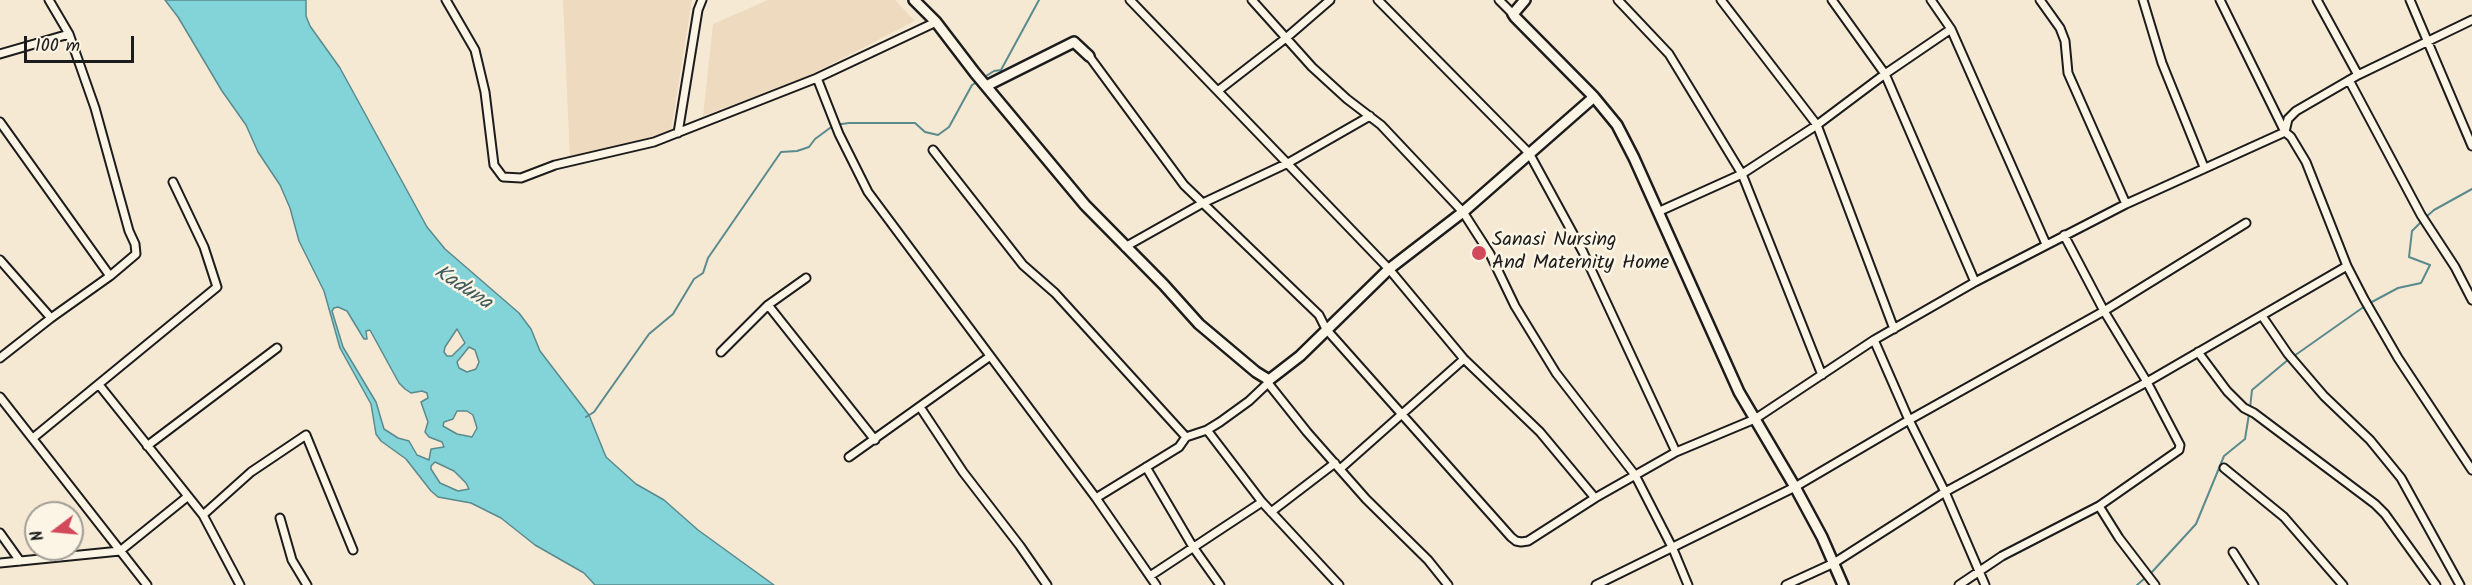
<!DOCTYPE html>
<style>
body{margin:0}
#map{position:relative;width:2472px;height:585px;overflow:hidden;background:#f6e9d4;font-family:Kalam,sans-serif}
canvas{display:block}
.north{position:absolute;left:24px;top:501px;width:60px;height:60px;box-sizing:border-box;background:#fcf5e5;border:2px solid #a29e95;border-radius:50%;rotate:254deg;font-size:16px;font-weight:700;line-height:24px;text-align:center;color:#1c1c1c}
.north::after{content:'';display:block;margin:auto;width:21px;height:27px;background:#d1495b;clip-path:polygon(50% 0,100% 100%,50% 72%,0 100%)}
.scale{position:absolute;left:24px;top:36px;width:110px;height:27px;box-sizing:border-box;border:3px solid #1c1c1c;border-top:0;padding-left:8px;font-size:18px;line-height:21px;white-space:nowrap;color:#1c1c1c;-webkit-text-stroke:4px #fcf5e5;paint-order:stroke}
</style>
<div id="map">
<canvas width="2472" height="585"></canvas>
<div class="north">N</div>
<div class="scale">100 m</div>
</div>
<script>
const ctx = document.querySelector('canvas').getContext('2d');
ctx.lineJoin = 'round';
function fillPath(path, color) { ctx.fillStyle = color; ctx.fill(path, 'evenodd'); }
const toPath = rows => new Path2D(rows.map(r => 'M' + r).join(''));
function strokePath(path, color, width, dash) { ctx.strokeStyle = color; ctx.lineWidth = width; ctx.lineCap = dash ? 'butt' : 'round'; ctx.setLineDash(dash || []); ctx.stroke(path); }
function label(font, color, halo, rows, align = 'center') {
  ctx.font = font + ' Kalam,sans-serif'; ctx.lineWidth = 5; ctx.setLineDash([]); ctx.textBaseline = 'middle'; ctx.strokeStyle = halo; ctx.fillStyle = color; for (const [text, x, y, turn = 0] of rows) {
    ctx.save(); ctx.translate(x, y); ctx.rotate((+turn || 0) * Math.PI / 180); ctx.textAlign = isNaN(turn) ? turn : align; if (halo) ctx.strokeText(text, 0, 0); ctx.fillText(text, 0, 0); ctx.restore();
  }
}
fillPath(toPath([
 [563,0,692,0,671,131,570,161],
 [768,0,895,0,915,21,808,76,703,116,713,24]
]), '#eedbbf');
const water = toPath([
 [165,0,306,0,306,16,310,26,340,68,427,227,445,249,519,313,531,329,540,351,589,415,606,457,636,484,664,500,698,530,774,585,595,585,584,573,535,545,501,518,471,503,438,497,431,491,406,459,381,441,376,434,371,404,340,348,324,291,299,241,290,208,280,185,258,152,246,125,222,91,178,17,165,0],
 [338,307,347,311,364,339,367,339,366,331,370,330,399,383,405,389,411,393,422,391,427,393,428,398,421,402,428,422,425,432,429,437,442,442,444,447,431,449,429,460,417,455,409,441,398,438,384,429,376,402,343,347,332,311,334,308,338,307],
 [457,329,465,343,452,356,447,356,444,352,445,347,457,329],
 [469,347,475,350,479,362,476,369,467,372,459,368,457,362,469,347],
 [457,411,467,411,473,415,477,428,472,437,457,434,443,426,444,422,453,419,457,411],
 [435,462,454,471,466,483,469,489,458,491,440,483,431,469,431,466,435,462]
]);
fillPath(water, '#83d4d9');
strokePath(water, '#5a8a8d', 1.5);
strokePath(toPath([
 [983,78,994,71,1001,70,1039,0],
 [2426,217,2434,210,2472,189],
 [2370,303,2398,288,2421,283,2430,265,2409,257,2412,231,2422,221],
 [2294,356,2365,306],
 [2250,408,2252,390,2289,359],
 [586,417,594,412,649,334,673,314,694,279,703,273,708,258,781,152,797,151,809,147,815,139,834,125,849,123,915,123,925,132,938,135,949,127,972,85,979,81],
 [2137,585,2152,572,2196,524,2224,456,2245,439,2249,414]
]), '#5a8a8d', 2);
const street = toPath([
 [446,0,475,50,485,92,494,165,503,177,521,178,555,165,654,142,817,78],
 [1130,0,1389,269,1464,359,1540,432,1595,498],
 [1252,0,1312,67,1347,99,1381,125,1463,212,1490,254,1515,306,1556,373,1635,475,1673,549,1688,585],
 [1378,0,1529,153,1583,252,1676,452],
 [1499,0,1513,14],
 [1618,0,1669,54,1742,174,1822,375],
 [1721,0,1817,125,1894,329],
 [1832,0,1885,74,1975,282],
 [1931,0,1951,29,2046,244],
 [2040,0,2060,28,2065,41,2068,73,2126,204],
 [2143,0,2162,63,2204,167],
 [2220,0,2285,132,2291,137,2306,162,2347,266,2364,299,2398,358,2472,470],
 [2317,0,2358,75],
 [2410,0,2472,146],
 [936,22,817,78,839,134,868,192,1096,498,1156,585],
 [0,54,69,34],
 [1089,56,1184,185,1319,315,1326,329,1511,537,1516,541,1521,542,1528,541,1595,498,1676,452,1755,419,1874,340,1975,282,2126,204,2285,132],
 [2349,80,2421,215,2455,267,2472,300],
 [1219,90,1286,38,1330,0],
 [0,122,110,276],
 [2285,132,2288,119,2296,111,2358,75,2472,20],
 [678,133,698,10,702,0],
 [933,150,1023,265,1055,293,1186,437],
 [1660,211,1742,174,1817,125,1885,74,1951,29],
 [1125,247,1203,203,1288,163,1370,116],
 [0,260,51,318],
 [768,305,875,440],
 [2262,316,2288,354,2324,396,2370,440,2401,478,2460,585],
 [1874,340,1909,420,1945,492,1985,585],
 [721,352,768,305,806,278],
 [2198,352,2227,391,2244,408,2254,413,2375,504,2385,514,2436,585],
 [0,358,51,318,110,276,136,254,135,244,129,231,95,108,69,34,49,0],
 [1269,380,1268,383,1307,432,1366,499,1428,560,1448,585],
 [100,386,203,515,240,585],
 [0,397,147,585],
 [920,407,963,472,1020,546,1047,585],
 [1207,430,1262,502,1339,585],
 [33,438,217,287,204,247,173,182],
 [147,446,277,348],
 [849,457,989,357],
 [1146,467,1193,547,1220,585],
 [2224,468,2284,517,2343,585],
 [1340,469,1464,359],
 [1096,498,1179,447,1186,437,1207,430,1220,422,1249,401,1268,383],
 [2099,506,2119,538,2155,585],
 [1271,512,1335,463],
 [203,515,251,472,306,435,353,550],
 [280,518,292,560,307,585],
 [0,533,20,561],
 [2233,552,2254,585],
 [0,563,120,551,187,497],
 [1150,576,1262,502],
 [1596,585,1795,487,1909,420,2104,311,2246,223],
 [1786,585,1834,563,1945,492,2147,382,2347,266],
 [1959,585,2002,556,2099,506,2179,450,2180,445,2147,382,2104,311,2064,235]
]);
const secondary = toPath([
 [914,0,936,22,975,73,1085,205,1164,285,1199,324,1256,372,1269,380,1300,356,1389,269,1463,212,1594,97,1617,125,1634,158,1739,392,1795,487,1822,537,1843,585],
 [1525,0,1513,14,1515,17,1594,97],
 [986,86,1074,42,1089,56]
]);
strokePath(street, '#1c1c1c', 11);
strokePath(secondary, '#1c1c1c', 14);
strokePath(street, '#fcf5e5', 7);
strokePath(secondary, '#fcf5e5', 9);
for (const [x, y, r, color] of [
 [1479,253,8,"#d1495b"]
]) { const dot = new Path2D(); dot.arc(x, y, r, 0, 2 * Math.PI); ctx.fillStyle = color; ctx.fill(dot); strokePath(dot, '#fcf5e5', 2); }
label('20px', '#1c1c1c', '#fcf5e5', [
 ["Sanasi Nursing",1492,242],
 ["And Maternity Home",1492,265]
], 'left');
label('italic 21px', '#405c5e', '#fcf5e5', [
 ["Kaduna",462,289,33]
]);
</script>
